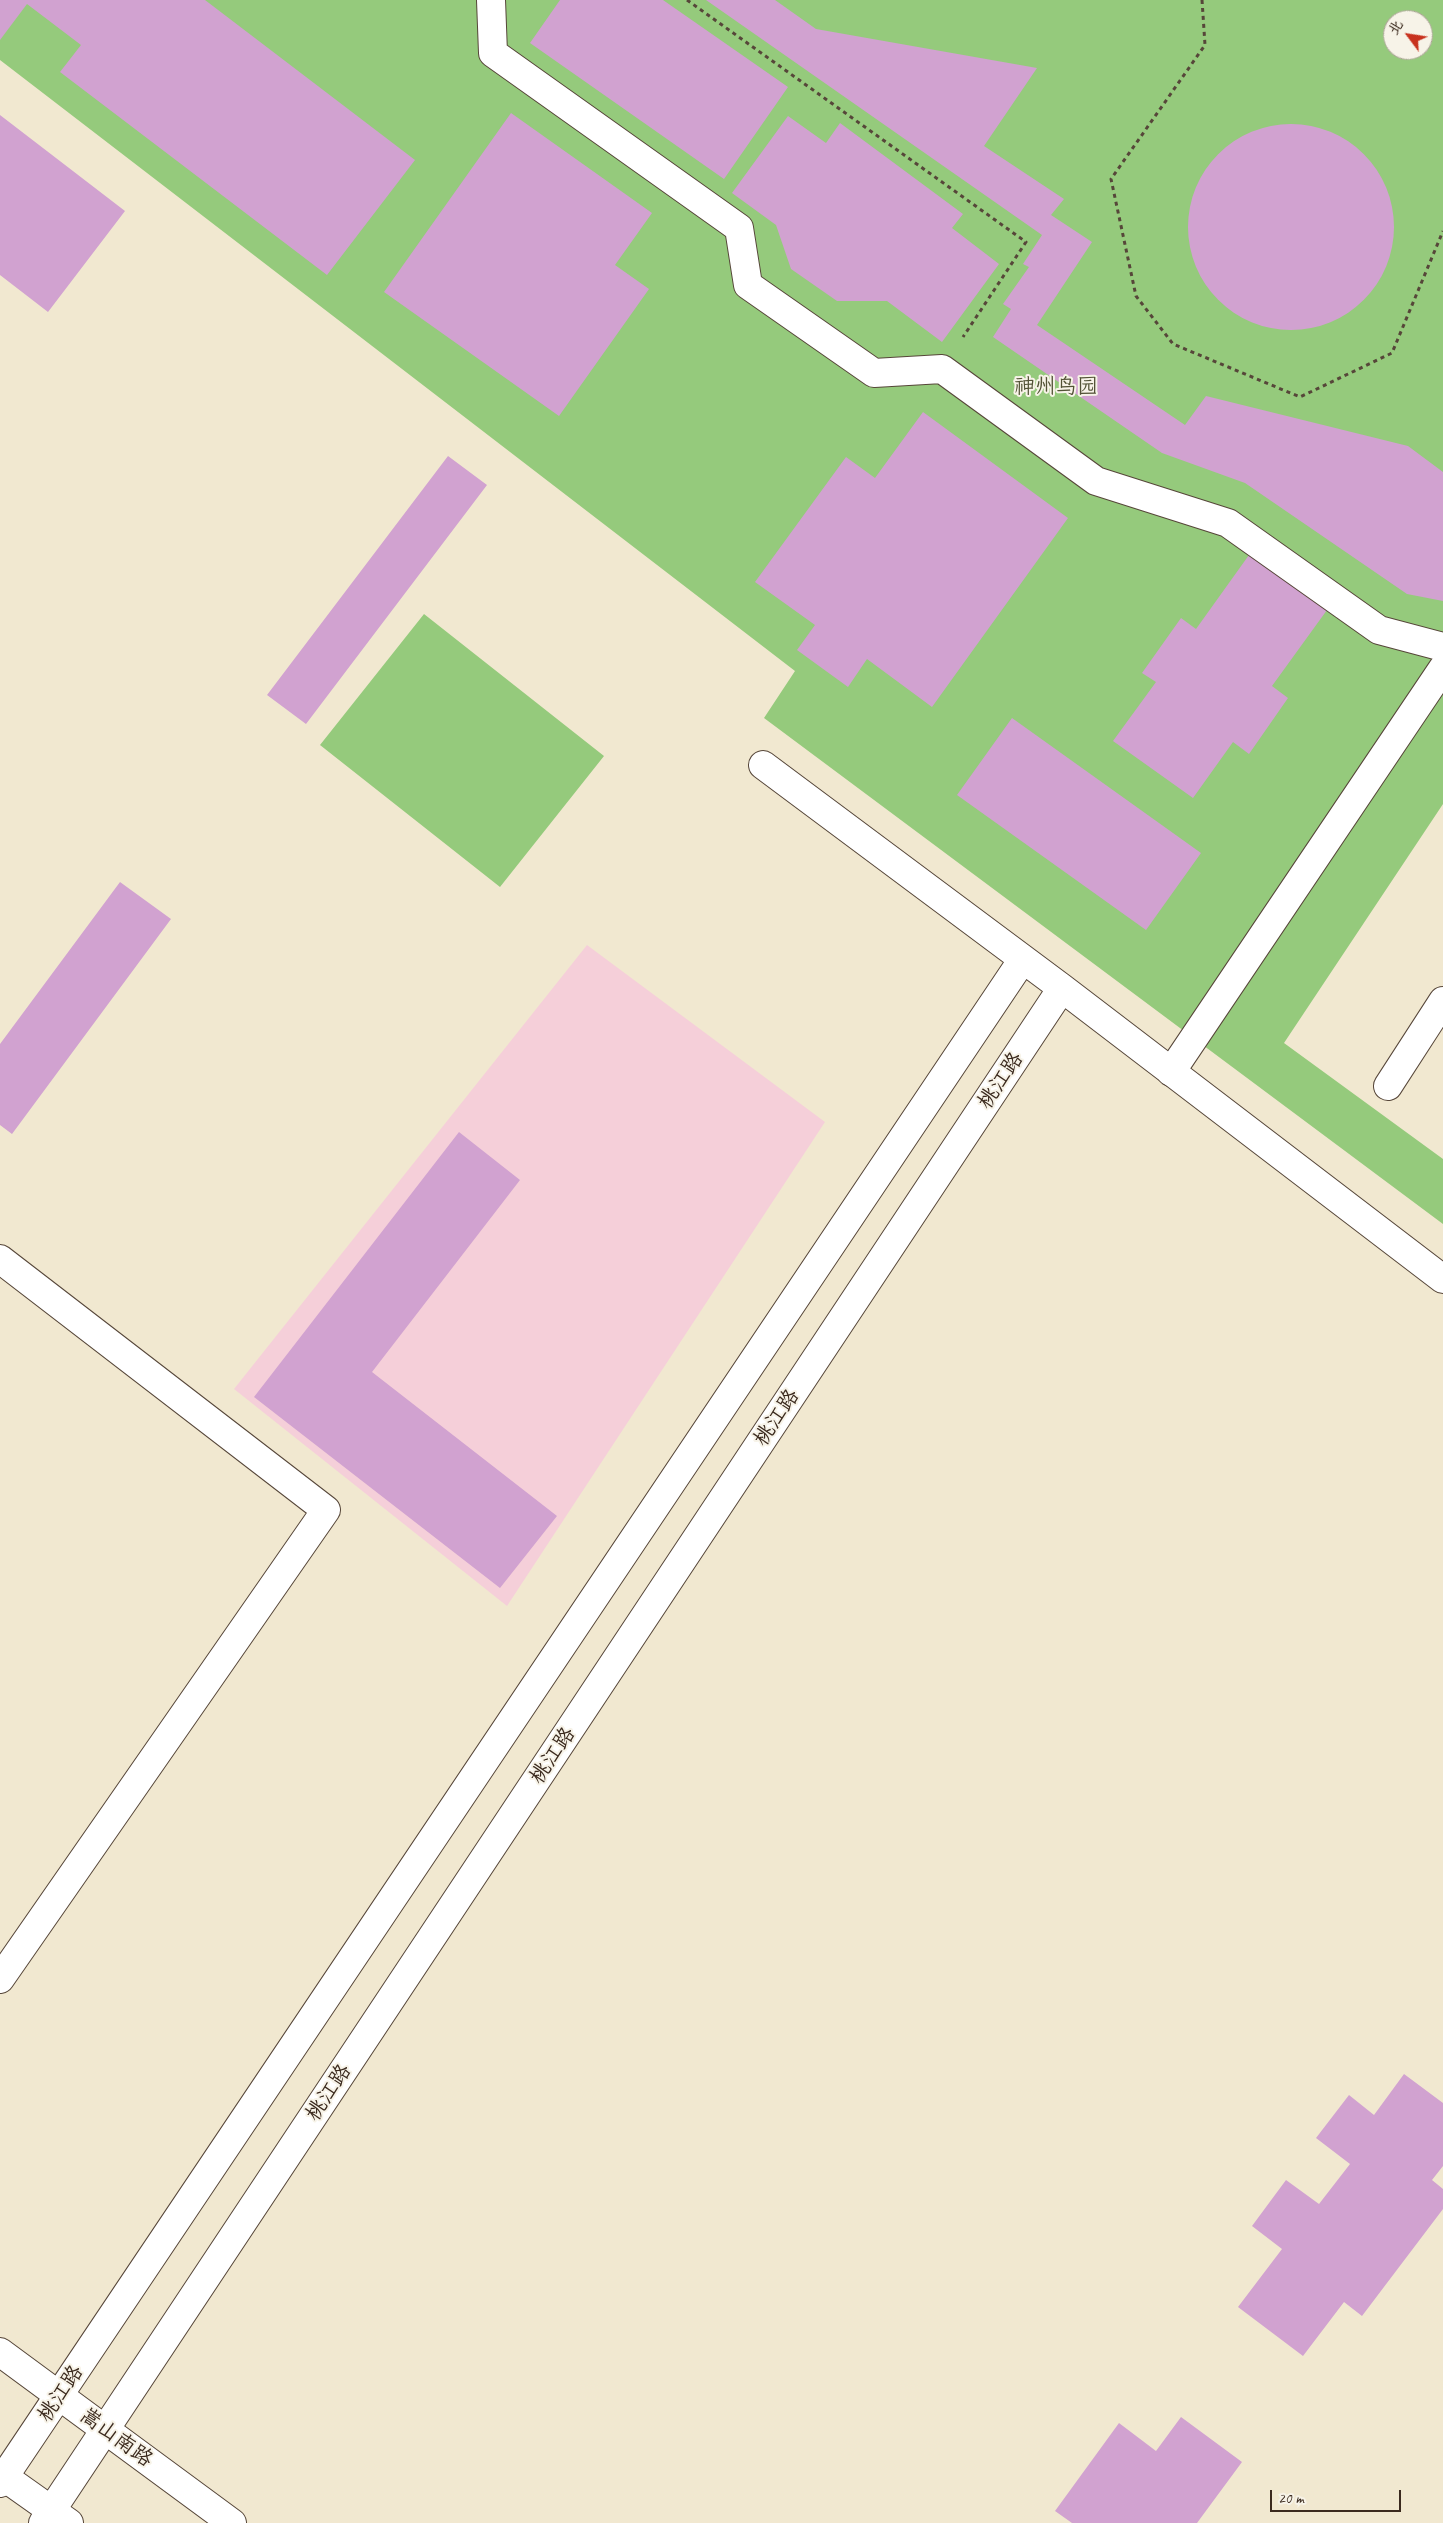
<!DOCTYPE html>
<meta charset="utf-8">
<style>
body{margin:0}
#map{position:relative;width:1443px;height:2523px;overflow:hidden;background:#f1e8d0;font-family:Caveat,"LXGW WenKai TC",sans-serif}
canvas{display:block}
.north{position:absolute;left:1383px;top:10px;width:50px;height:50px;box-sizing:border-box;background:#f7f3e8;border:1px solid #aca397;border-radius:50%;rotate:301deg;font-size:14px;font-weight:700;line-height:20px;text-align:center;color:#3b2a1e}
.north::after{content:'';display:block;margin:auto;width:18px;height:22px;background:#c8321e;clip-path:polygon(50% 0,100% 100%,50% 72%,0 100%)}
.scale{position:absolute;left:1270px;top:2490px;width:131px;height:22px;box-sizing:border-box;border:2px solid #3b2a1e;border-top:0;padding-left:6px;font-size:15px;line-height:18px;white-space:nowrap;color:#3b2a1e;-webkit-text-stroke:4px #f7f3e8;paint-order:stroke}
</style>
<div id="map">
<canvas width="1443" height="2523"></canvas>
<div class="north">北</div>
<div class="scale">20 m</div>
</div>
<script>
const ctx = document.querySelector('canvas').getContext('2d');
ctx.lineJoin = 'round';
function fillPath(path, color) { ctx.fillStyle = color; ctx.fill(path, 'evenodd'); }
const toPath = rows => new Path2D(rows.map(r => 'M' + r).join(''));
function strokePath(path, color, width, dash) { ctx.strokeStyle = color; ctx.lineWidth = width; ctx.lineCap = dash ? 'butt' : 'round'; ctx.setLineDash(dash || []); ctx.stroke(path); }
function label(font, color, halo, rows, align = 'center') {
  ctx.font = font + ' Caveat,"LXGW WenKai TC",sans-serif'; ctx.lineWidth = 4; ctx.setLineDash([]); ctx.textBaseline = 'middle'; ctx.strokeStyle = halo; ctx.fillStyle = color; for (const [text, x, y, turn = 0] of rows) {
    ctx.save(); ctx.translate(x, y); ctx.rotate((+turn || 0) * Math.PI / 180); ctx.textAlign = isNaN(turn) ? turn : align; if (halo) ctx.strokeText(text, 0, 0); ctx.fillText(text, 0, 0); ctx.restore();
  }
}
fillPath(toPath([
 [587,945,825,1122,507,1606,234,1389]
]), '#f5cfd9');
fillPath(toPath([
 [0,0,1443,0,1443,804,1284,1043,1443,1159,1443,1224,764,718,795,671,0,60],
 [1393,20,1423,20,1423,50,1393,50],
 [424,614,604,756,500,887,320,745]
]), '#95ca7c');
fillPath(toPath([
 [0,0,205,0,415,160,327,275,60,72,81,45,27,4,0,40],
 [560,0,663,0,788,87,724,179,530,43],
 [706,0,775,0,816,29,1037,68,984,146,1064,199,1051,215,1092,242,1037,325,1185,425,1206,396,1408,446,1443,472,1443,601,1407,594,1245,483,1162,453,993,337,1011,309,1003,304,1029,267,1023,264,1042,235],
 [511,113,652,213,615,265,649,289,559,416,384,292],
 [0,115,125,211,48,312,0,275],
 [788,116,826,143,840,123,963,214,952,228,999,264,942,342,887,301,837,301,791,269,776,225,732,193],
 '1188 227a103 103 0 1 1 206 0a103 103 0 1 1-206 0Z',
 [923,412,1068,518,932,707,867,659,848,687,797,650,815,625,755,582,846,457,875,478],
 [448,456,487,485,306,724,267,695],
 [1249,555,1327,610,1272,686,1288,698,1249,754,1233,742,1193,798,1113,741,1156,682,1142,673,1181,618,1196,629],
 [1012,718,1201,853,1146,930,957,795],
 [120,882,171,919,12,1134,0,1125,0,1044],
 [459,1132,520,1180,372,1372,557,1516,500,1588,254,1397],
 [1404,2074,1443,2103,1443,2166,1432,2180,1443,2189,1443,2209,1362,2316,1344,2302,1303,2356,1238,2307,1282,2249,1252,2226,1286,2180,1319,2204,1350,2164,1316,2138,1349,2095,1374,2115],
 [1181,2417,1242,2462,1197,2523,1072,2523,1055,2511,1119,2423,1156,2451]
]), '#d1a2d0');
const minor = toPath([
 [491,0,493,53,739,228,748,285,874,373,942,369,1096,481,1228,523,1379,630,1443,647],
 [1171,1072,1443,668],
 [1388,1086,1443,1001],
 [0,1259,326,1510,0,1979]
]);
const tertiary = toPath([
 [763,765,1062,988,1443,1279],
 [0,2483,1023,959],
 [43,2523,1062,988]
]);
const secondary = toPath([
 [0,2352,232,2523],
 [0,2474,69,2523]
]);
strokePath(minor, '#564639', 30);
strokePath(tertiary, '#564639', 30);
strokePath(secondary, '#564639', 30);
strokePath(toPath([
 [687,0,1026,242,963,337],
 [1202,0,1205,45,1111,179,1136,296,1173,344,1300,397,1392,353,1443,231]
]), '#564639', 3, [4, 4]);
strokePath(minor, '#fff', 28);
strokePath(tertiary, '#fff', 28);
strokePath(secondary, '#fff', 28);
label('21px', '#525236', '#f7f3e8', [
 ["神州鸟园",1056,387]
]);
label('21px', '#3b2a1e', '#f7f3e8', [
 ["桃江路",1001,1081,-56],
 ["桃江路",777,1418,-56],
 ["桃江路",553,1756,-56],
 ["桃江路",329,2093,-56],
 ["桃江路",61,2394,-56],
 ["嵩山南路",116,2438,36]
]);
</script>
